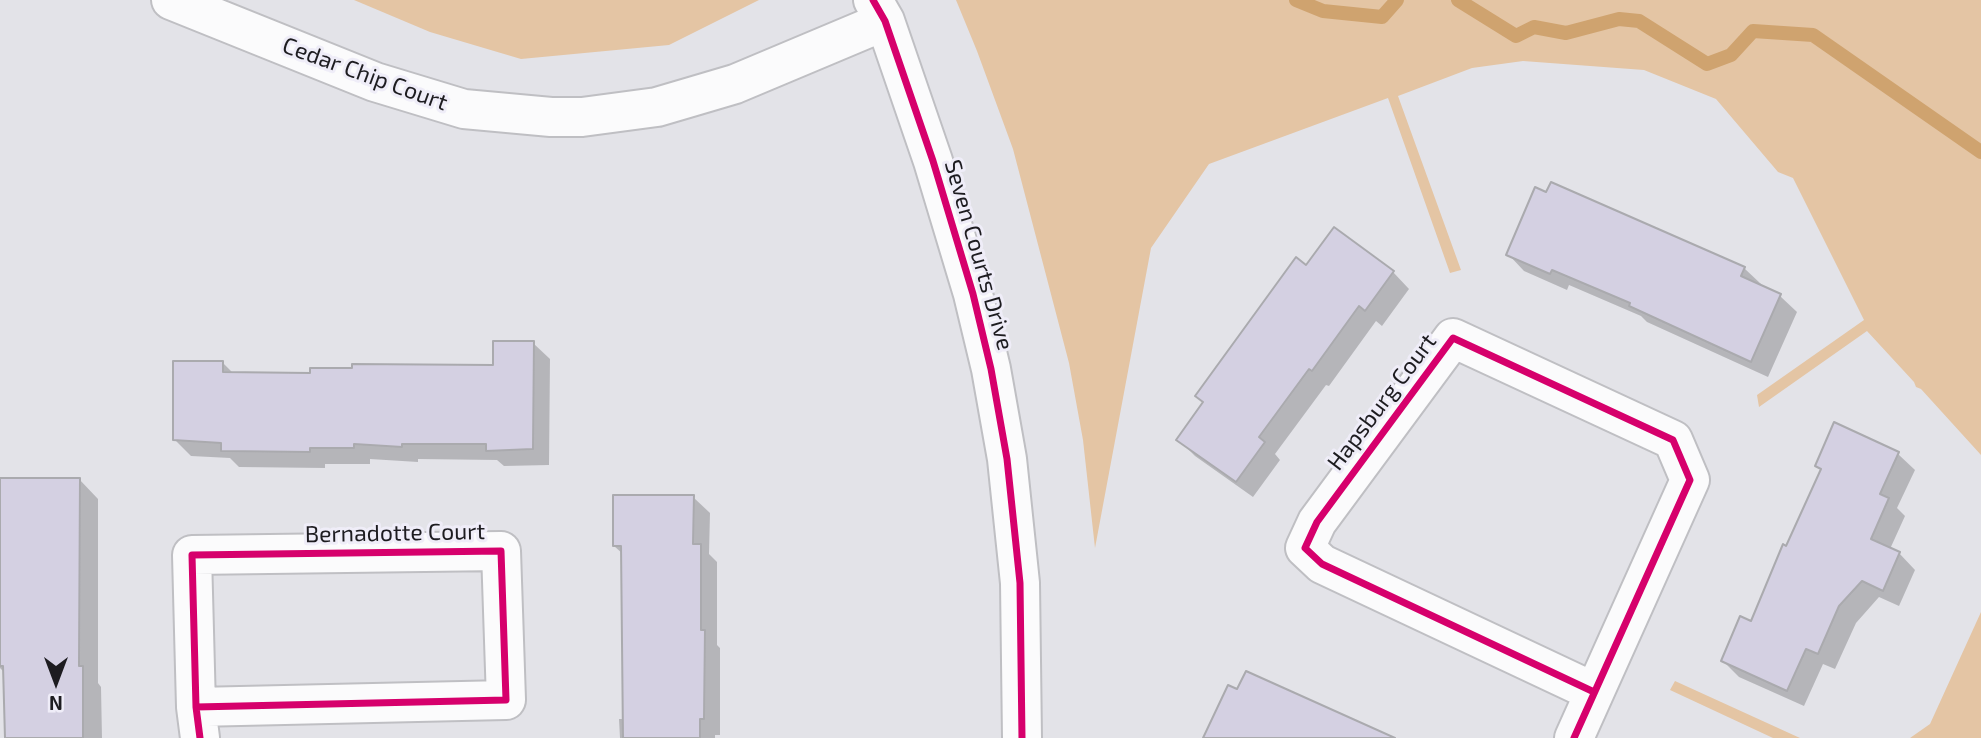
<!DOCTYPE html>
<style>
body{margin:0}
#map{position:relative;width:1981px;height:738px;overflow:hidden;background:#e3e3e8;font-family:"Exo 2",sans-serif}
canvas{display:block}
.north{position:absolute;left:21px;top:647px;width:70px;height:70px;-webkit-text-stroke:5px #efedf8;paint-order:stroke;rotate:180deg;font-size:19px;font-weight:700;line-height:28px;text-align:center;color:#1d1c20}
.north::after{content:'';display:block;margin:auto;width:24px;height:32px;background:#1d1c20;clip-path:polygon(50% 0,100% 100%,50% 72%,0 100%)}
</style>
<div id="map">
<canvas width="1981" height="738"></canvas>
<div class="north">N</div>
</div>
<script>
const ctx = document.querySelector('canvas').getContext('2d');
ctx.lineJoin = 'round';
function fillPath(path, color) { ctx.fillStyle = color; ctx.fill(path, 'evenodd'); }
const toPath = rows => new Path2D(rows.map(r => 'M' + r).join(''));
function strokePath(path, color, width, dash) { ctx.strokeStyle = color; ctx.lineWidth = width; ctx.lineCap = dash ? 'butt' : 'round'; ctx.setLineDash(dash || []); ctx.stroke(path); }
function label(font, color, halo, rows, align = 'center') {
  ctx.font = font + ' "Exo 2",sans-serif'; ctx.lineWidth = 6; ctx.setLineDash([]); ctx.textBaseline = 'middle'; ctx.strokeStyle = halo; ctx.fillStyle = color; for (const [text, x, y, turn = 0] of rows) {
    ctx.save(); ctx.translate(x, y); ctx.rotate((+turn || 0) * Math.PI / 180); ctx.textAlign = isNaN(turn) ? turn : align; if (halo) ctx.strokeText(text, 0, 0); ctx.fillText(text, 0, 0); ctx.restore();
  }
}
fillPath(toPath([
 [354,0,759,0,669,45,521,59,430,32],
 [956,0,1981,0,1981,455,1921,389,1916,387,1914,382,1867,331,1759,407,1757,395,1864,320,1793,178,1778,172,1716,99,1644,70,1523,61,1472,68,1398,96,1461,270,1450,273,1388,98,1209,164,1151,248,1095,548,1083,440,1069,363,1013,149,977,51],
 [1981,612,1981,738,1910,738,1930,724],
 [1675,681,1800,738,1773,738,1670,690]
]), '#e4c5a4');
fillPath(toPath([
 [1508,254,1744,268,1761,284,1760,286,1780,296,1797,312,1768,377,1647,322,1641,316,1569,285,1567,290,1524,271],
 [1306,267,1393,272,1409,289,1382,326,1376,321,1329,386,1326,385,1275,454,1280,460,1253,497,1195,456,1178,439],
 [533,343,550,359,549,465,504,466,497,460,418,459,418,462,370,459,370,464,325,464,325,468,239,467,230,458,191,456,175,440,222,362,234,374,311,375,495,366],
 [1898,454,1915,470,1897,508,1905,516,1890,549,1899,553,1915,570,1899,606,1879,597,1856,623,1835,669,1823,664,1804,706,1739,677,1723,661,1752,624,1822,471,1817,465],
 [79,479,98,499,98,683,101,687,102,738,7,738,5,673,0,668,0,528],
 [693,497,710,513,709,554,717,562,717,645,720,648,720,735,715,735,715,738,620,738,619,719,625,719,623,554,614,546]
]), '#0003');
strokePath(toPath([
 [1296,0,1323,11,1382,17,1397,0],
 [1458,0,1516,36,1534,27,1566,33,1619,19,1639,21,1707,64,1731,55,1753,31,1813,35,1981,152]
]), '#cfa36f', 14);
const building = toPath([
 [1551,182,1745,267,1741,276,1781,294,1751,362,1629,306,1630,303,1552,270,1550,274,1506,255,1535,187,1546,192,1551,182],
 [1334,227,1394,271,1365,311,1359,306,1312,371,1309,369,1259,437,1265,442,1236,482,1176,440,1203,402,1195,396,1296,257,1306,265,1334,227],
 [493,341,534,341,533,449,486,451,486,444,402,444,402,447,354,444,354,448,310,448,310,452,221,451,221,443,173,440,173,361,223,361,223,372,310,373,310,368,352,368,352,364,493,365,493,341],
 [1834,422,1899,452,1880,494,1889,498,1871,539,1900,552,1883,591,1862,581,1839,606,1818,654,1806,649,1787,691,1721,661,1740,616,1751,621,1783,544,1786,546,1821,469,1815,466,1834,422],
 [0,478,80,478,79,666,83,666,83,738,5,738,3,666,0,666,0,478],
 [613,495,694,495,693,544,701,544,701,630,705,630,704,719,700,719,700,738,623,738,621,546,613,546,613,495],
 [1246,671,1395,738,1203,738,1228,685,1237,689,1246,671]
]);
fillPath(building, '#d4d0e2');
strokePath(building, '#aaaaae', 2);
const minor = toPath([
 [171,0,375,82,464,109,551,117,582,117,657,107,691,97,735,84,885,21],
 [873,0,885,21,933,161,973,294,991,369,1007,459,1020,583,1022,738],
 [196,707,506,700,501,551,192,555,196,707,200,738],
 [1574,738,1690,480,1673,440,1453,338,1317,522,1305,548,1322,564,1594,692]
]);
strokePath(minor, '#bfbfc3', 42);
strokePath(minor, '#fbfbfc', 38);
strokePath(toPath([
 [873,0,885,21,933,161,973,294,991,369,1007,459,1020,583,1022,738],
 [196,707,506,700,501,551,192,555,196,707,200,738],
 [1574,738,1690,480,1673,440,1453,338,1317,522,1305,548,1322,564,1594,692]
]), '#d6006c', 7);
label('23px', '#1d1c20', '#efedf8', [
 ["Cedar Chip Court",365,74,20],
 ["Seven Courts Drive",979,255,74],
 ["Hapsburg Court",1382,402,-53],
 ["Bernadotte Court",395,533,-1]
]);
</script>
